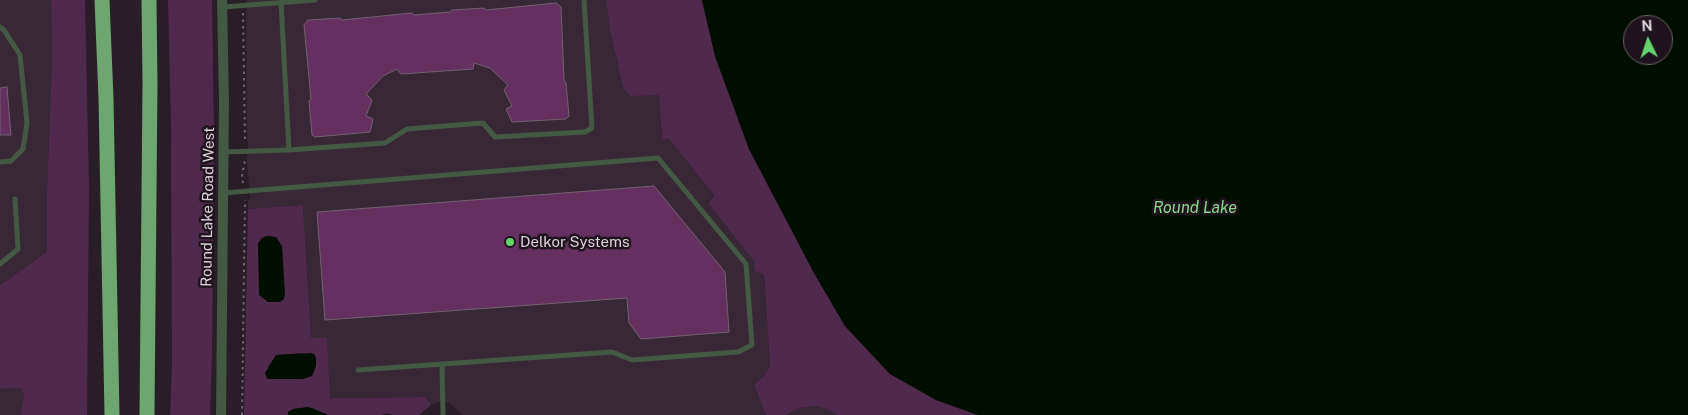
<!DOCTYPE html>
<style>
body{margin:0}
#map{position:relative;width:1688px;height:415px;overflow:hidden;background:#291d27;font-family:"Public Sans",sans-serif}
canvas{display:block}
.north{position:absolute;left:1623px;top:15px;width:50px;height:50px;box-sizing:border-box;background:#1f141d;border:1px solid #6a6069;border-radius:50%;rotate:356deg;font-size:14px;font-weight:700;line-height:20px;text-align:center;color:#dbd3da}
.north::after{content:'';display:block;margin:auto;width:18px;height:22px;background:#62d469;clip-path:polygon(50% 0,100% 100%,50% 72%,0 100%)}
</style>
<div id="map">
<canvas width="1688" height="415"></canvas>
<div class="north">N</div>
</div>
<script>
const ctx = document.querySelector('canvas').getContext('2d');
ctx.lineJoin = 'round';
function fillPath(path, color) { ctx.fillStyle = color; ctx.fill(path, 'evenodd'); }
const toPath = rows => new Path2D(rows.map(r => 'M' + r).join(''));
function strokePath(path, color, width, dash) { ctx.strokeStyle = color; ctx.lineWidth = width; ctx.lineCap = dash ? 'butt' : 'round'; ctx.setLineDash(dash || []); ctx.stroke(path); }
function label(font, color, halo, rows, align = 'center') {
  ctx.font = font + ' "Public Sans",sans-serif'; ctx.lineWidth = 5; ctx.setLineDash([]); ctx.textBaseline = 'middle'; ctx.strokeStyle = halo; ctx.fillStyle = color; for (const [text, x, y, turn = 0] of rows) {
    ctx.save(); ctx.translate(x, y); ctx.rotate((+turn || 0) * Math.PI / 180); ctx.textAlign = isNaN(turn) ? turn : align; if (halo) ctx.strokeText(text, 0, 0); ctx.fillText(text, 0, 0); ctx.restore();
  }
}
fillPath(toPath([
 [0,0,51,0,52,59,47,191,47,252,0,285],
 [246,0,606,0,610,30,622,83,631,96,659,94,662,140,669,139,714,195,709,199,708,203,764,273,770,366,765,375,754,385,766,415,463,415,450,403,438,402,431,405,425,397,330,398,327,338,311,339,303,205,248,209,248,201,250,197,247,162,248,144,247,138],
 [22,387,24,395,20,415,0,415,0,389],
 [816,406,826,409,837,415,785,415,800,408]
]), '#382836');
fillPath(toPath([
 [51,0,85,0,89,188,87,415,20,415,24,395,22,388,0,389,0,285,47,252,47,191,52,59],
 [168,0,212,0,214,135,212,353,210,415,170,415,172,367,171,128],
 [606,0,702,0,715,56,749,149,814,273,845,326,890,374,936,400,978,415,837,415,826,409,816,406,800,408,785,415,766,415,754,385,765,375,770,366,764,274,755,271,754,261,708,203,714,195,669,139,662,140,659,95,631,96,625,90,622,83,610,30],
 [303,205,311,338,327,338,330,398,425,397,431,405,419,415,393,415,387,413,382,415,328,415,307,407,288,412,288,415,244,415,248,209],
 [267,236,272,236,280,302,268,302,262,238],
 [302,353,307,378,267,379,268,367,276,355]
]), '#502a4c');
fillPath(toPath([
 [702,0,1688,0,1688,415,978,415,936,400,890,374,845,326,814,273,749,149,715,56],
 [1633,25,1663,25,1663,55,1633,55],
 [267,236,276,237,282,246,285,294,284,299,280,302,268,302,259,295,258,243,262,238],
 [311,353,314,354,316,358,316,366,312,376,302,379,267,379,265,373,276,355],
 [307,407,312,408,328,415,288,415,288,412,293,409]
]), '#000e00');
const building = toPath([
 [556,3,561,7,564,80,566,83,569,116,566,119,512,122,506,109,512,106,504,90,508,85,490,68,474,63,473,69,401,74,397,69,383,76,366,94,372,100,366,116,373,119,370,132,315,137,312,135,309,101,311,99,304,25,308,20,340,18,342,20,412,13,414,15,450,12,452,10,484,8,486,10,556,3],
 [7,87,11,135,0,135,0,88,7,87],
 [654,186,725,272,729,332,641,339,629,323,627,298,325,320,317,212,654,186]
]);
fillPath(building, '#652f5f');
strokePath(building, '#72636f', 1);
strokePath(toPath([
 [243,13,245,143],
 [243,183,242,176,245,160],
 [242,415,245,200]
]), '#70666e', 2, [2.5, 4]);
strokePath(toPath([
 [281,2,289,150],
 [223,7,315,0],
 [0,27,4,30,20,55,27,123,23,149,11,161,0,162],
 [223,152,289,150,385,143,407,129,483,123,495,137,585,132,592,128,584,0],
 [223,193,658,158,746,264,752,345,738,352,632,360,612,352,358,370],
 [0,264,18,249,15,199],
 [442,365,443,415]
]), '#435943', 5);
strokePath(toPath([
 [221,415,224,102,222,0]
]), '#435943', 10);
strokePath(toPath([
 [102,0,106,98,112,415],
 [147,415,150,83,149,0]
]), '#6da66e', 15);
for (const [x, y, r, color] of [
 [510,242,5,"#62d469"]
]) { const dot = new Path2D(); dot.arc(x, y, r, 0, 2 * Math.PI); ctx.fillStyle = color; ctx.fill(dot); strokePath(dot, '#1f141d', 2); }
label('15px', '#dbd3da', '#1f141d', [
 ["Round Lake Road West",208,207,-89]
]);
label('15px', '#dbd3da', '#1f141d', [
 ["Delkor Systems",520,242]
], 'left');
label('italic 16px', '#89d78a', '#1f141d', [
 ["Round Lake",1195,208]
]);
</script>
